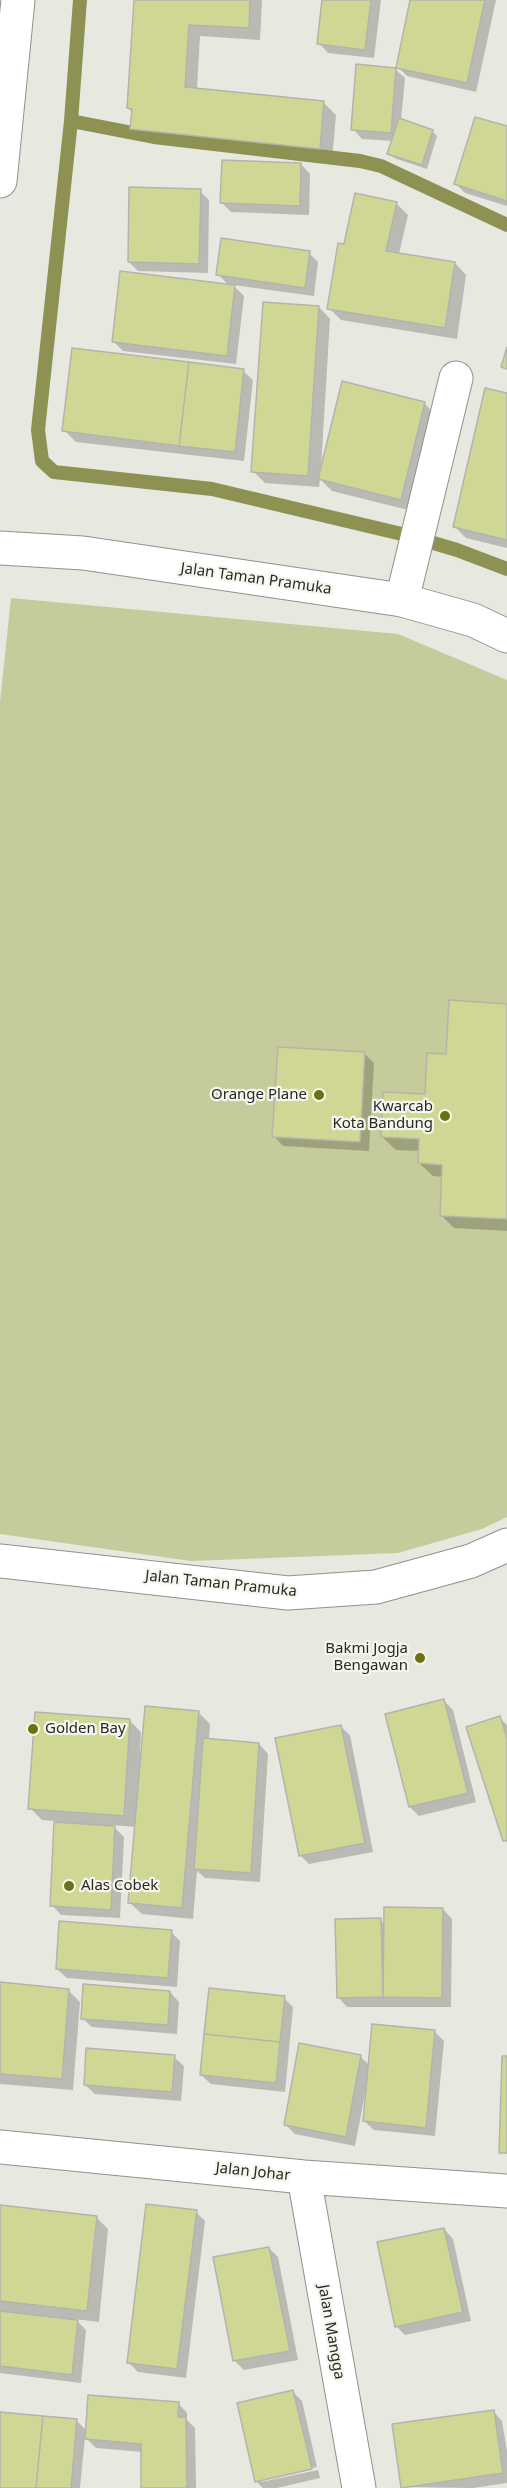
<!DOCTYPE html>
<style>
body{margin:0}
canvas{display:block;background:#e7e8e0}
</style>
<canvas width="507" height="2488"></canvas>
<script>
const ctx = document.querySelector('canvas').getContext('2d');
ctx.lineJoin = 'round';
function fillPath(path, color) { ctx.fillStyle = color; ctx.fill(path, 'evenodd'); }
const toPath = rows => new Path2D(rows.map(r => 'M' + r).join(''));
function strokePath(path, color, width, dash) { ctx.strokeStyle = color; ctx.lineWidth = width; ctx.lineCap = dash ? 'butt' : 'round'; ctx.setLineDash(dash || []); ctx.stroke(path); }
function label(font, color, halo, rows, align = 'center') {
  ctx.font = font + ' "Noto Sans",sans-serif'; ctx.lineWidth = 4.5; ctx.setLineDash([]); ctx.textBaseline = 'middle'; ctx.strokeStyle = halo; ctx.fillStyle = color; for (const [text, x, y, turn = 0] of rows) {
    ctx.save(); ctx.translate(x, y); ctx.rotate((+turn || 0) * Math.PI / 180); ctx.textAlign = isNaN(turn) ? turn : align; if (halo) ctx.strokeText(text, 0, 0); ctx.fillText(text, 0, 0); ctx.restore();
  }
}
fillPath(toPath([
 [11,598,398,634,507,680,507,1517,482,1529,398,1553,191,1561,0,1534,0,702]
]), '#c6cb9c');
fillPath(toPath([
 [135,0,262,0,260,40,200,36,197,89,324,103,336,115,332,160,144,140,132,128,133,113,128,108],
 [324,0,381,0,374,58,328,53,319,43],
 [412,0,496,0,476,92,407,76,398,67],
 [395,69,405,78,401,120,432,131,437,136,427,169,394,158,389,153,393,141,362,139,353,129],
 [507,128,507,206,465,193,456,184],
 [301,164,310,174,309,215,231,212,222,203],
 [200,191,209,200,208,273,138,271,129,262],
 [396,203,408,215,399,254,455,263,466,275,457,339,341,320,329,308,345,246],
 [309,253,318,262,314,296,233,285,244,296,236,364,123,351,114,342,229,286,218,274],
 [319,307,330,319,321,468,424,403,436,415,412,511,332,491,320,479,319,487,265,483,253,471],
 [243,371,253,380,244,461,76,442,64,430],
 [507,395,507,548,466,538,454,526],
 [507,1005,507,1231,454,1228,441,1215,443,1177,433,1176,419,1163,420,1151,396,1150,382,1137,427,1096,447,1056],
 [365,1054,374,1063,369,1151,283,1146,274,1136],
 [444,1701,453,1710,476,1802,419,1816,410,1807],
 [198,1712,210,1724,209,1740,259,1744,268,1754,260,1882,205,1878,197,1871,193,1919,142,1914,130,1903,136,1827,112,1825,124,1837,120,1918,61,1915,52,1905,56,1821,42,1820,30,1808,129,1720,141,1732,140,1754,143,1754],
 [500,1718,507,1725,507,1843,504,1840],
 [340,1726,350,1735,373,1852,309,1864,300,1855],
 [443,1909,452,1919,451,2007,347,2007,338,1997,380,1920,385,1924],
 [171,1932,180,1941,177,1987,67,1978,57,1969],
 [0,1984,68,1990,80,2002,73,2090,0,2084],
 [170,1992,179,2002,177,2034,92,2027,82,2018],
 [284,1998,293,2007,285,2092,211,2084,201,2075],
 [435,2032,444,2041,435,2136,374,2130,364,2121,367,2094,365,2094,355,2146,295,2134,285,2124,301,2045,361,2057,370,2066],
 [174,2057,184,2066,181,2101,95,2094,85,2085],
 [0,2207,96,2217,108,2229,99,2322,75,2319,86,2330,81,2383,0,2373],
 [196,2212,205,2221,186,2378,138,2372,128,2362],
 [444,2229,453,2239,471,2321,405,2335,396,2326],
 [269,2248,278,2257,298,2360,244,2370,235,2361],
 [293,2392,302,2401,317,2467,261,2479,261,2482,318,2470,320,2478,277,2488,263,2488,256,2481],
 [178,2403,187,2413,187,2420,195,2428,196,2488,142,2488,142,2452,96,2448,85,2437,80,2488,0,2488,0,2413,76,2420,87,2431],
 [493,2411,502,2421,507,2451,507,2483,473,2488,403,2487]
]), '#0003');
strokePath(toPath([
 [80,0,71,121,38,430,42,461,54,472,212,489,406,535,457,550,507,569],
 [71,121,154,137,360,161,381,166,507,225]
]), '#8d9253', 14);
const building = toPath([
 [134,0,250,0,249,28,189,25,185,87,324,101,320,149,130,129,132,109,127,108,134,0],
 [322,0,371,0,365,50,317,44,322,0],
 [410,0,485,0,467,83,396,68,410,0],
 [356,64,396,68,391,133,351,130,356,64],
 [475,117,507,126,507,201,454,184,475,117],
 [399,118,433,130,422,165,387,154,399,118],
 [222,160,301,163,300,206,220,203,222,160],
 [129,187,201,189,199,264,128,262,129,187],
 [355,193,397,202,386,251,455,262,445,328,327,309,338,243,344,244,355,193],
 [221,238,310,251,305,288,216,275,221,238],
 [120,271,235,285,227,356,112,342,120,271],
 [263,302,319,306,308,476,251,472,263,302],
 [507,347,507,369,501,367,507,347],
 [72,348,189,362,179,446,62,431,72,348],
 [189,362,244,369,235,452,179,446,189,362],
 [342,381,425,402,401,500,318,479,342,381],
 [485,388,507,393,507,540,453,527,485,388],
 [449,1000,507,1004,507,1219,440,1216,442,1165,418,1163,419,1139,381,1137,383,1092,425,1094,427,1053,446,1054,449,1000],
 [278,1047,365,1052,360,1142,272,1137,278,1047],
 [444,1699,468,1793,409,1807,385,1714,444,1699],
 [145,1706,199,1711,182,1908,128,1903,145,1706],
 [35,1712,130,1719,124,1816,28,1809,35,1712],
 [500,1716,507,1738,507,1840,503,1841,466,1727,500,1716],
 [341,1725,365,1843,299,1856,275,1738,341,1725],
 [203,1738,259,1743,251,1873,194,1869,203,1738],
 [54,1822,115,1826,111,1910,50,1906,54,1822],
 [384,1907,443,1908,442,1998,383,1997,384,1907],
 [381,1918,383,1997,337,1998,335,1919,381,1918],
 [59,1921,172,1930,168,1978,56,1969,59,1921],
 [0,1982,69,1989,62,2079,0,2074,0,1982],
 [83,1984,170,1991,168,2025,81,2019,83,1984],
 [209,1988,285,1996,280,2042,204,2034,209,1988],
 [372,2024,435,2030,426,2128,363,2121,372,2024],
 [204,2034,280,2042,276,2083,200,2075,204,2034],
 [299,2043,361,2055,346,2137,284,2125,299,2043],
 [86,2048,175,2055,172,2092,84,2085,86,2048],
 [502,2056,507,2056,507,2153,499,2153,502,2056],
 [146,2204,197,2210,177,2369,127,2363,146,2204],
 [0,2205,97,2216,87,2311,0,2301,0,2205],
 [444,2228,463,2312,395,2327,377,2242,444,2228],
 [269,2247,290,2351,233,2361,213,2257,269,2247],
 [0,2311,78,2320,72,2375,0,2366,0,2311],
 [293,2390,312,2469,255,2482,237,2403,293,2390],
 [88,2395,179,2402,178,2417,186,2417,187,2488,141,2488,141,2444,85,2439,88,2395],
 [494,2410,503,2473,401,2488,392,2424,494,2410],
 [0,2412,43,2416,36,2488,0,2488,0,2412],
 [43,2416,77,2419,71,2488,36,2488,43,2416]
]);
fillPath(building, '#d0d795');
strokePath(building, '#b3b4ac', 1.5);
const minor = toPath([
 [402,600,456,378],
 [0,2147,304,2177,507,2191],
 [304,2177,359,2488]
]);
const tertiary = toPath([
 [0,548,83,553,402,600,473,620,507,636],
 [0,1561,288,1593,376,1587,471,1561,507,1545]
]);
const secondary = toPath([
 [0,181,18,0]
]);
strokePath(minor, '#91928b', 35);
strokePath(tertiary, '#91928b', 35);
strokePath(secondary, '#91928b', 35);
strokePath(minor, '#fff', 33);
strokePath(tertiary, '#fff', 33);
strokePath(secondary, '#fff', 33);
for (const [x, y, r, color] of [
 [319,1095,6,"#6b7015"],
 [445,1116,6,"#6b7015"],
 [420,1658,6,"#6b7015"],
 [33,1729,6,"#6b7015"],
 [69,1886,6,"#6b7015"]
]) { const dot = new Path2D(); dot.arc(x, y, r, 0, 2 * Math.PI); ctx.fillStyle = color; ctx.fill(dot); strokePath(dot, '#f5f6ed', 2); }
label('15px', '#282825', '#f5f6ed', [
 ["Jalan Taman Pramuka",256,579,8],
 ["Jalan Taman Pramuka",221,1584,6],
 ["Jalan Johar",253,2172,6],
 ["Jalan Mangga",331,2332,80]
]);
label('15px', '#282825', '#f5f6ed', [
 ["Orange Plane",307,1095],
 ["Kwarcab",433,1107],
 ["Kota Bandung",433,1124],
 ["Bakmi Jogja",408,1649],
 ["Bengawan",408,1666],
 ["Golden Bay",45,1729,"left"],
 ["Alas Cobek",81,1886,"left"]
], 'right');
</script>
